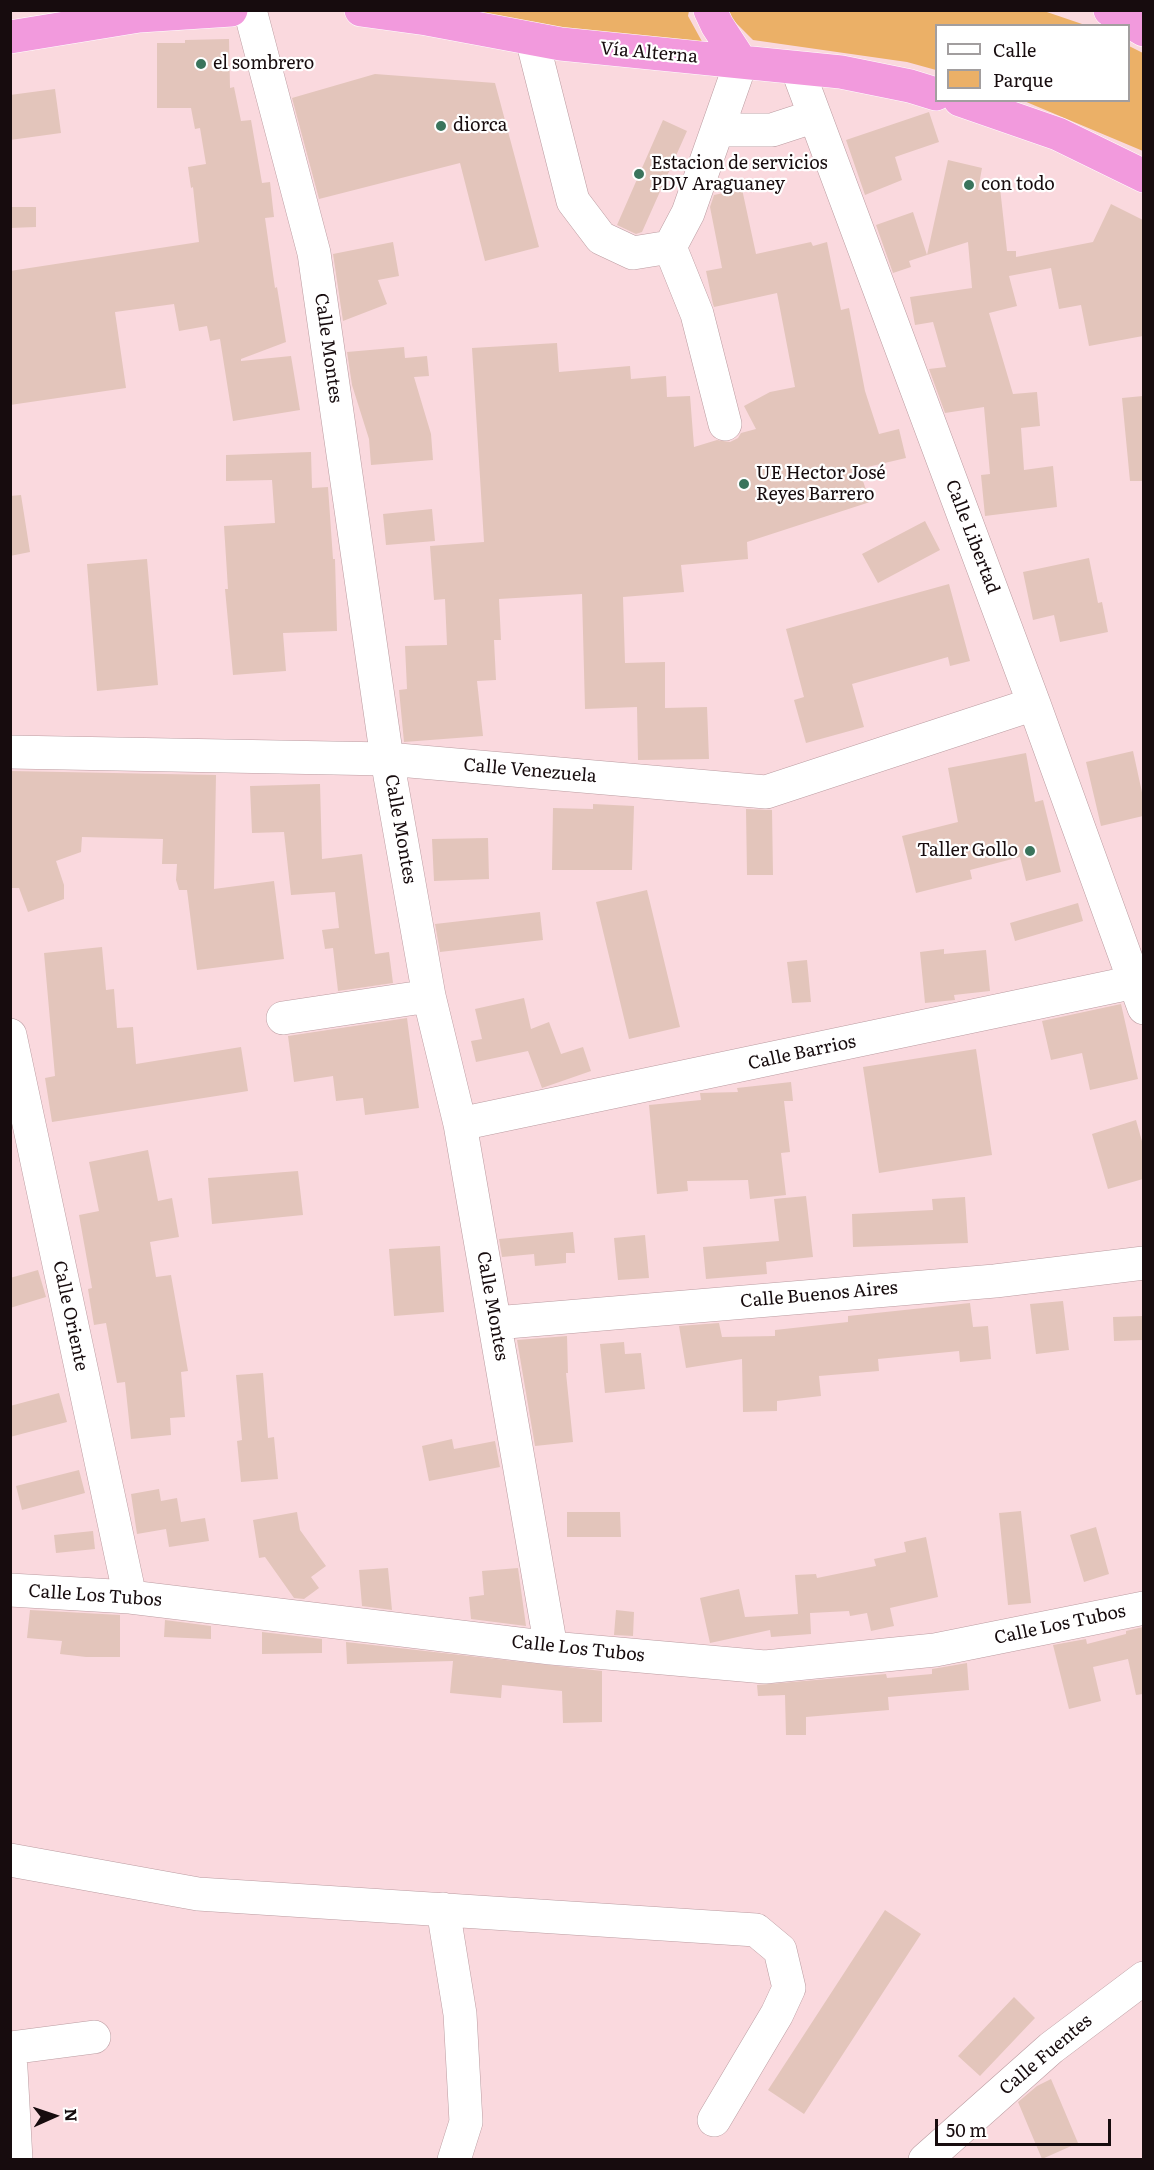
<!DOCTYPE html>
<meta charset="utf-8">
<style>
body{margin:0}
#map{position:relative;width:1154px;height:2170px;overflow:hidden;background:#fad9de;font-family:Literata,serif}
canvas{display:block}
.frame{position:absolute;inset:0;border:12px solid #170c0e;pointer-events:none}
.legend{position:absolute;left:935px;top:24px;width:195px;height:78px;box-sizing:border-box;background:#fff;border:2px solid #a29e9f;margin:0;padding:8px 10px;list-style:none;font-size:18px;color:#170c0e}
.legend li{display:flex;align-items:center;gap:12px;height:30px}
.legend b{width:30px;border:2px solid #a29e9f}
.north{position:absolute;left:24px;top:2086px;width:60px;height:60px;-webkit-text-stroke:4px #fff;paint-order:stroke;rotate:87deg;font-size:16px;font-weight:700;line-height:24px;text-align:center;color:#170c0e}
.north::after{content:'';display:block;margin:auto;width:21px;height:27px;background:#170c0e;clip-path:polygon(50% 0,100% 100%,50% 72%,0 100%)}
.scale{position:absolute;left:935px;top:2119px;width:176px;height:27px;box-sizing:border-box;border:3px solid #170c0e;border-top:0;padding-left:8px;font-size:18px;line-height:21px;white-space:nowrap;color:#170c0e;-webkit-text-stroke:4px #fff;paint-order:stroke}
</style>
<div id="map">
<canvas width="1154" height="2170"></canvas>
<div class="frame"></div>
<ul class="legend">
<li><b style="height:8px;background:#fff"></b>Calle</li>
<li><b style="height:16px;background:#ebb067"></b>Parque</li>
</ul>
<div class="north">N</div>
<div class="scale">50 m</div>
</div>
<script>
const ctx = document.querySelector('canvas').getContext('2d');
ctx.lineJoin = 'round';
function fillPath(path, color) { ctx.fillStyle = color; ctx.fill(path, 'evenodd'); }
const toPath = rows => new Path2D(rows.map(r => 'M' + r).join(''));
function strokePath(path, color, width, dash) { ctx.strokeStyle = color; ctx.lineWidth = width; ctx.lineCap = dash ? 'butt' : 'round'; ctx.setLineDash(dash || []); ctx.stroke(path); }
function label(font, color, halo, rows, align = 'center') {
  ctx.font = font + ' Literata,serif'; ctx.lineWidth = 4.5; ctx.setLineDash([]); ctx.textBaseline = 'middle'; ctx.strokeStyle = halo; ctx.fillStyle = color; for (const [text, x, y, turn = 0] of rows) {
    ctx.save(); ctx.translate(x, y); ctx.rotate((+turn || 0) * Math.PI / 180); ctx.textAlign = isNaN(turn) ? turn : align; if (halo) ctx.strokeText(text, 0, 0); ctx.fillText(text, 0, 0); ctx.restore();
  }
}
fillPath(toPath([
 [1041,10,1085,25,936,26,936,70,907,62,753,40,731,18,729,11],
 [445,11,689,11,688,16,705,47,658,47],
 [1129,46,1143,53,1143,151,1024,101,1128,100]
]), '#ebb067');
fillPath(toPath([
 [229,39,230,88,234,87,241,121,251,120,262,183,270,182,274,217,265,218,275,288,277,287,286,342,241,359,241,361,291,356,300,410,233,421,220,339,210,341,207,326,179,331,174,304,115,312,126,388,10,405,10,271,199,242,193,187,191,188,188,167,206,164,200,128,195,129,191,108,157,108,157,43,185,43,185,40],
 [375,74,495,83,539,247,485,261,460,163,319,199,292,98],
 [55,89,61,133,10,140,10,95],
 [929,112,939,142,895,157,902,180,865,195,846,140],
 [663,120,687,131,642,232,636,234,617,225],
 [948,160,982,168,978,190,1000,188,1007,251,1016,251,1016,257,1093,242,1111,204,1143,220,1143,336,1089,346,1081,305,1059,309,1051,268,1009,276,1017,306,989,313,1013,394,1037,392,1040,426,1021,428,1024,470,1053,466,1057,507,985,516,981,475,990,474,984,407,945,413,929,369,946,367,933,322,915,325,910,297,972,288,968,242,927,255],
 [742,189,756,254,811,242,813,246,827,242,841,310,849,308,865,391,879,434,899,429,906,458,859,469,870,502,747,542,748,559,681,565,684,592,623,597,625,663,665,662,665,708,707,707,709,759,638,760,637,707,585,709,582,594,499,599,501,640,494,640,496,680,477,681,483,736,404,742,399,690,407,689,405,646,447,645,445,599,434,600,430,546,484,542,472,348,557,343,559,372,630,366,631,379,666,376,667,397,690,396,694,447,717,440,730,442,738,438,741,433,756,429,744,406,770,392,795,387,777,293,714,307,713,304,706,271,722,268,710,207,714,195],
 [10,207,36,207,36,227,10,228],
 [913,212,927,255,909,261,911,267,893,273,876,225],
 [393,242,399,276,378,280,387,304,343,321,333,254],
 [404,347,405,358,427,356,429,376,414,377,431,434,433,460,371,465,369,439,352,385,347,352],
 [1143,396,1143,481,1130,481,1122,398],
 [311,452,312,488,328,487,333,559,335,559,337,631,283,633,286,671,233,675,225,589,228,589,224,526,275,523,272,480,226,481,226,455],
 [21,495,30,552,10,556,10,496],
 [432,509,435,541,386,545,383,514],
 [925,521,940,550,878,583,862,554],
 [1089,558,1098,603,1102,602,1108,632,1060,642,1054,615,1033,620,1023,572],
 [147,559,158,685,97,691,87,564],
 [949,584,970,661,950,666,948,657,852,684,864,727,806,743,794,700,804,697,786,629],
 [1133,751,1143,797,1143,816,1101,826,1086,762],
 [1026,753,1035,802,1043,800,1061,872,1026,881,1020,857,970,870,972,879,916,893,902,836,958,822,948,768],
 [10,771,216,775,214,889,274,881,284,959,197,970,187,890,179,890,176,880,177,864,162,864,163,839,82,837,81,852,56,861,64,885,64,899,28,912,19,888,10,888],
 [320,784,322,859,362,854,375,954,389,952,393,983,338,991,333,948,325,949,322,930,339,928,335,892,291,895,284,832,252,833,250,786],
 [593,804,634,806,632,870,552,870,553,808,593,809],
 [746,809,772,810,773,875,747,875],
 [488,838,489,879,434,881,432,839],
 [647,890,680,1027,629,1039,596,902],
 [1078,903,1083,921,1015,941,1010,923],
 [540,912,543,940,440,952,435,924],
 [102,947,106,990,114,989,117,1028,133,1027,136,1064,241,1047,248,1091,52,1122,45,1078,55,1076,44,953],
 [944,949,944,954,986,950,990,991,954,995,955,1000,925,1003,920,952],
 [807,960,811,1002,792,1003,787,962],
 [524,998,531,1029,549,1022,561,1054,583,1047,591,1071,542,1088,528,1051,476,1062,471,1041,482,1039,475,1009],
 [1121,1004,1138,1079,1090,1090,1082,1053,1051,1060,1042,1021],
 [407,1018,419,1108,365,1115,363,1098,336,1101,333,1076,294,1082,288,1036],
 [976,1049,992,1155,879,1173,863,1067],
 [791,1082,793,1101,784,1101,790,1152,781,1153,786,1195,750,1199,748,1180,687,1181,688,1191,657,1194,649,1105,701,1100,700,1093,738,1092,737,1088],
 [1136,1120,1143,1145,1143,1179,1108,1189,1092,1134],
 [148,1150,158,1201,172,1198,179,1237,150,1242,156,1277,171,1275,188,1371,181,1372,185,1417,170,1418,171,1435,131,1439,125,1382,117,1383,106,1323,94,1325,88,1289,92,1288,79,1215,99,1211,89,1162],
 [298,1171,303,1215,212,1224,208,1178],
 [806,1196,813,1257,766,1262,767,1274,706,1279,703,1247,779,1241,774,1199],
 [965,1197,968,1243,853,1247,852,1214,933,1210,932,1199],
 [573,1232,575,1253,566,1253,566,1263,535,1266,534,1254,502,1257,499,1239],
 [645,1235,649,1278,618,1280,614,1238],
 [440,1246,444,1312,394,1316,389,1249],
 [38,1270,46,1297,10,1308,10,1278],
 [1063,1301,1069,1350,1036,1354,1030,1304],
 [970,1303,973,1327,988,1326,991,1359,960,1362,959,1351,878,1359,879,1371,819,1376,821,1396,777,1401,777,1411,743,1412,742,1359,686,1368,679,1326,719,1323,722,1337,775,1336,775,1330,848,1322,848,1316],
 [1143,1316,1143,1340,1114,1341,1113,1317],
 [567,1336,568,1373,566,1373,573,1442,535,1446,517,1340],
 [624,1342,625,1354,641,1353,645,1389,605,1393,600,1344],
 [263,1373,268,1438,274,1437,278,1479,241,1482,237,1441,242,1440,236,1375],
 [59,1393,67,1422,10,1437,10,1406],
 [452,1439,454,1449,495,1441,500,1467,429,1481,422,1446],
 [79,1470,85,1493,22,1510,16,1486],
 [159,1489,161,1501,177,1498,181,1522,205,1518,209,1541,169,1547,166,1529,137,1534,131,1494],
 [1021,1511,1031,1603,1008,1605,999,1513],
 [297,1512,300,1530,326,1566,311,1577,319,1588,304,1599,294,1598,265,1557,259,1558,253,1520],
 [567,1512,620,1512,621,1537,567,1537],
 [1096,1527,1109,1574,1084,1582,1070,1535],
 [93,1531,95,1549,56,1553,54,1535],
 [926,1537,938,1597,890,1608,894,1626,871,1631,867,1613,850,1616,849,1611,810,1613,811,1634,771,1637,770,1630,710,1643,700,1598,739,1589,745,1617,798,1614,795,1575,816,1574,817,1578,876,1566,874,1559,906,1552,904,1542],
 [388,1568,392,1610,362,1606,359,1570],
 [518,1568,526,1626,471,1619,469,1597,484,1595,482,1571],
 [30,1610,120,1615,120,1657,86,1657,60,1654,62,1641,27,1638],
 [616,1610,634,1612,633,1636,614,1635],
 [165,1620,211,1626,211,1639,164,1637],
 [1143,1627,1143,1694,1136,1695,1128,1659,1093,1667,1101,1701,1069,1709,1053,1645,1086,1639,1087,1644,1126,1634,1126,1631],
 [262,1632,322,1639,322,1653,262,1654],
 [346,1642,602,1671,602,1722,563,1723,562,1691,502,1685,501,1698,450,1693,453,1661,347,1664],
 [967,1663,969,1690,888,1697,889,1710,806,1717,806,1735,786,1735,785,1695,758,1696,757,1685,886,1674,887,1678,932,1674,932,1669],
 [885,1910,921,1934,804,2114,768,2090],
 [1014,1997,1035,2018,980,2076,958,2056],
 [1051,2079,1078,2143,1042,2159,1018,2102,1037,2086]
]), '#e3c5bb');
const minor = toPath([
 [250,10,314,253,387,759,429,996,460,1124,551,1648],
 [532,39,573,201,601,238,633,253,670,247,688,213,741,62],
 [797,68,1034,704,1144,1008],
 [717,130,772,130,815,116],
 [670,247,697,314,725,424],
 [10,752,387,759,766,792,1034,704],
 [283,1018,429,996],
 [10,1035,130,1597],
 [460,1124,1144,980],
 [495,1323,995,1281,1144,1263],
 [10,1590,130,1597,551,1648,765,1667,935,1650,1144,1608],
 [10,1860,198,1894,756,1930,780,1950,789,1988,777,2014,714,2120],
 [443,1909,460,2014,466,2122,454,2160],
 [10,2048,94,2037],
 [10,2051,16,2160],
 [925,2160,1051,2048,1144,1978]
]);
const highway = toPath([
 [361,10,427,19,561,44,841,72,910,86,936,94],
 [710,10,717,25,741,62],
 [1110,10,1144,30],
 [10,37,139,16,231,10],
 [960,100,1058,134,1144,176]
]);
strokePath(minor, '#bb9ca1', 34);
strokePath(highway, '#fff', 34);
strokePath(minor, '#fff', 33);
strokePath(highway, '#f29add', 33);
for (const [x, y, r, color] of [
 [201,64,6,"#3a745c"],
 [441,126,6,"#3a745c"],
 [639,174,6,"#3a745c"],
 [969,185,6,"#3a745c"],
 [744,484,6,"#3a745c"],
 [1030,851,6,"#3a745c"]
]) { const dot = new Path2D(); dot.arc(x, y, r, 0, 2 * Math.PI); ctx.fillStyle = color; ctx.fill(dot); strokePath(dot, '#fff', 2); }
label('18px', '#170c0e', '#fff', [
 ["Vía Alterna",649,53,5],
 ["Calle Montes",328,348,82],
 ["Calle Libertad",972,537,69],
 ["Calle Venezuela",530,771,5],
 ["Calle Montes",400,829,80],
 ["Calle Barrios",802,1053,-12],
 ["Calle Buenos Aires",819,1295,-5],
 ["Calle Montes",492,1306,80],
 ["Calle Oriente",70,1316,78],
 ["Calle Los Tubos",95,1596,4],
 ["Calle Los Tubos",1060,1625,-12],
 ["Calle Los Tubos",578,1649,6],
 ["Calle Fuentes",1046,2055,-40]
]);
label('18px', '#170c0e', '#fff', [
 ["el sombrero",213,64],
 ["diorca",453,126],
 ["Estacion de servicios",651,164],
 ["PDV Araguaney",651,185],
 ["con todo",981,185],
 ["UE Hector José",756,474],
 ["Reyes Barrero",756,495],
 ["Taller Gollo",1018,851,"right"]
], 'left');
</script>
